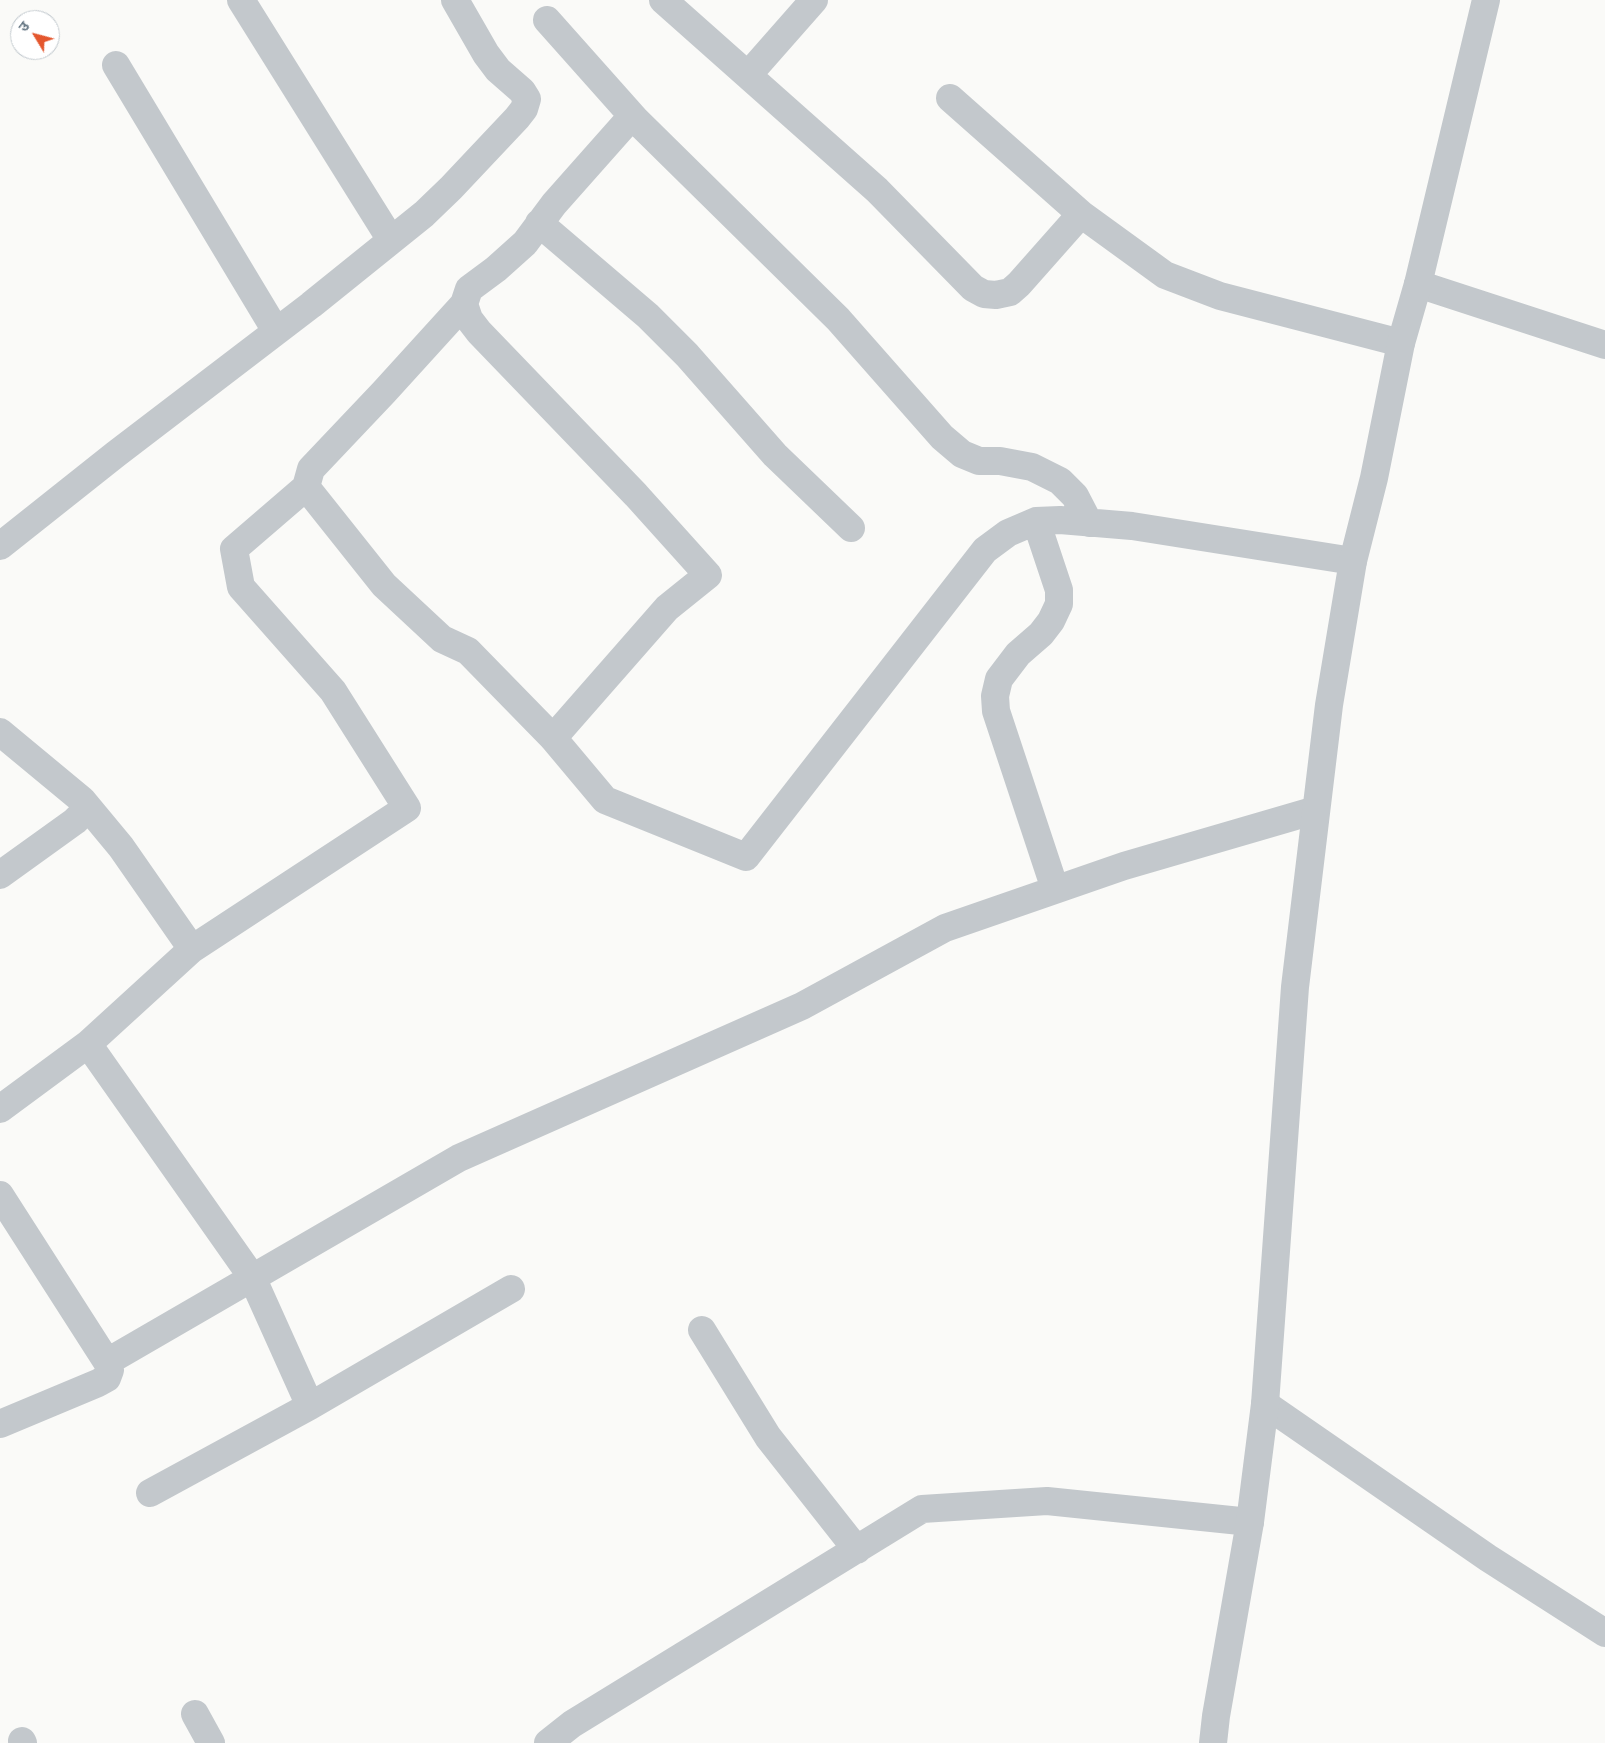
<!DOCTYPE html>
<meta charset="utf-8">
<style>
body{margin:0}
#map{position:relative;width:1605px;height:1743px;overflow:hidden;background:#fafaf8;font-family:"Exo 2","Noto Sans Devanagari",sans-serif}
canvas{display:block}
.north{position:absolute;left:10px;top:10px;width:50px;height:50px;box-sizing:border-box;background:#fff;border:1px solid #c1c8cd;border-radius:50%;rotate:307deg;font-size:14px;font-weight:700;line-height:20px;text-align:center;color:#657683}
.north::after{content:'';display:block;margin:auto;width:18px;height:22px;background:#e4572e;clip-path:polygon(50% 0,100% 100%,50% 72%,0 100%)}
</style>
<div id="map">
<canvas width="1605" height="1743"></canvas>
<div class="north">उ</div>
</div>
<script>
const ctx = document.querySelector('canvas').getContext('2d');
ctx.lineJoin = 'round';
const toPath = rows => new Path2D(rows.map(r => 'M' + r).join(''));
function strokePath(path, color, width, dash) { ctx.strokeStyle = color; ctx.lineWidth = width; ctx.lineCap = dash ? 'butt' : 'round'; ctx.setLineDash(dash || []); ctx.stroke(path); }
strokePath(toPath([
 [241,0,391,240],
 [663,0,877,190,973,288,984,294,996,295,1010,292,1019,284,1081,214],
 [547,20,636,120,838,319,942,437,962,454,979,461,1000,461,1032,467,1060,481,1075,496,1089,523],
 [116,65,276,331],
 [748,75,814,0],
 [950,98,1081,214,1165,275,1220,296,1401,343],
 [539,223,648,316,687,355,775,455,851,528],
 [1418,284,1605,345],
 [306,487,384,585,442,639,468,651,553,738,605,800,746,857,985,550,1008,533,1036,521,1060,520,1132,526,1353,561],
 [1036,521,1059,590,1059,604,1051,621,1041,634,1018,654,999,679,995,696,996,711,1055,889],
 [0,546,116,454,311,305,424,214,451,188,517,118,524,109,527,99,522,91,498,70,486,54,455,0],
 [0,732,82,800,121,847,192,949],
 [553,738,667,608,708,575,636,495,479,332,469,319,464,304,469,289,496,269,525,243,554,204,632,116],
 [0,875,75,821,83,813,85,805],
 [88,1044,252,1277,310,1406,511,1289],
 [0,1109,88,1044,192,949,407,808,333,691,241,587,234,549,306,487,311,469,384,392,464,304],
 [0,1195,107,1362,110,1370,107,1378,98,1383,0,1424],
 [702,1330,768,1437,857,1550],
 [107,1362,459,1158,802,1006,945,928,1124,866,1316,810],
 [1265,1404,1488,1558,1605,1633],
 [150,1493,310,1406],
 [195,1714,211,1743],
 [22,1741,23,1743],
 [548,1743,572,1724,922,1509,1047,1501,1250,1522]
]), '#c3c8cc', 28);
strokePath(toPath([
 [1213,1743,1216,1716,1250,1522,1265,1404,1295,987,1329,705,1353,561,1374,478,1401,343,1418,284,1486,0]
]), '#c3c8cc', 28);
</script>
